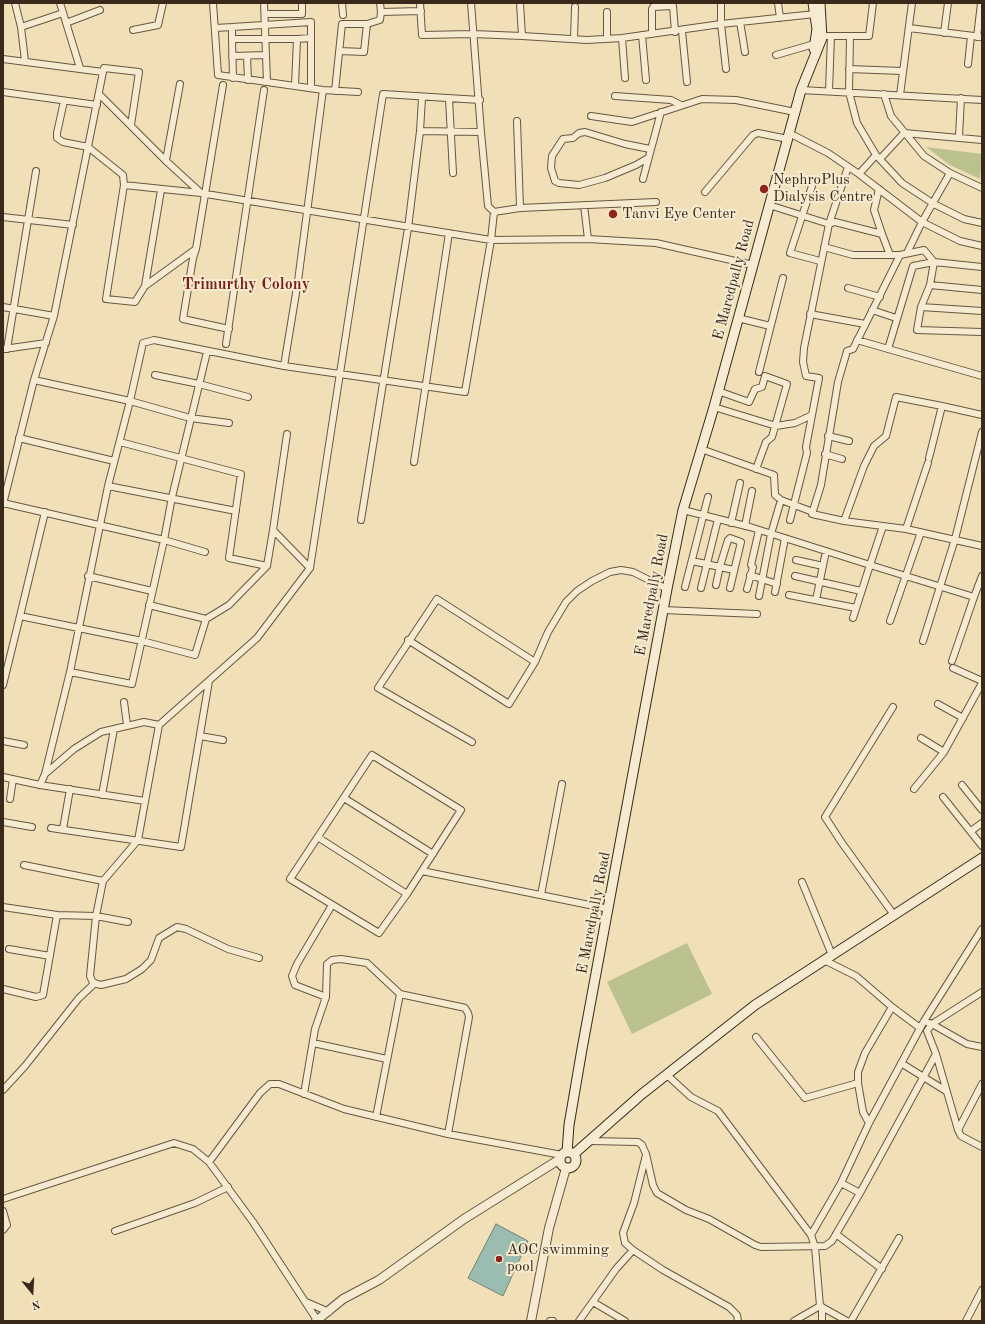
<!DOCTYPE html>
<style>
body{margin:0}
#map{position:relative;width:985px;height:1324px;overflow:hidden;background:#f1e0b7;font-family:"Old Standard TT",serif}
canvas{display:block}
.frame{position:absolute;inset:0;border:4px solid #38291b;pointer-events:none}
.north{position:absolute;left:12px;top:1272px;width:40px;height:40px;-webkit-text-stroke:3px #f6ebd0;paint-order:stroke;rotate:162deg;font-size:11px;font-weight:700;line-height:16px;text-align:center;color:#38291b}
.north::after{content:'';display:block;margin:auto;width:14px;height:18px;background:#38291b;clip-path:polygon(50% 0,100% 100%,50% 72%,0 100%)}
</style>
<div id="map">
<canvas width="985" height="1324"></canvas>
<div class="frame"></div>
<div class="north">N</div>
</div>
<script>
const ctx = document.querySelector('canvas').getContext('2d');
ctx.lineJoin = 'round';
function fillPath(path, color) { ctx.fillStyle = color; ctx.fill(path, 'evenodd'); }
const toPath = rows => new Path2D(rows.map(r => 'M' + r).join(''));
function strokePath(path, color, width, dash) { ctx.strokeStyle = color; ctx.lineWidth = width; ctx.lineCap = dash ? 'butt' : 'round'; ctx.setLineDash(dash || []); ctx.stroke(path); }
function label(font, color, halo, rows, align = 'center') {
  ctx.font = font + ' "Old Standard TT",serif'; ctx.lineWidth = 4; ctx.setLineDash([]); ctx.textBaseline = 'middle'; ctx.strokeStyle = halo; ctx.fillStyle = color; for (const [text, x, y, turn = 0] of rows) {
    ctx.save(); ctx.translate(x, y); ctx.rotate((+turn || 0) * Math.PI / 180); ctx.textAlign = isNaN(turn) ? turn : align; if (halo) ctx.strokeText(text, 0, 0); ctx.fillText(text, 0, 0); ctx.restore();
  }
}
fillPath(toPath([
 [926,147,982,154,980,179,950,165],
 [687,943,712,994,632,1034,607,982]
]), '#bbc28e');
const water = toPath([
 [496,1224,528,1241,503,1296,468,1278,496,1224]
]);
fillPath(water, '#9bbdb1');
strokePath(water, '#738275', 1);
const minor = toPath([
 [15,3,21,27,25,61],
 [60,3,80,68],
 [213,3,218,75,323,90,358,92],
 [264,3,267,82],
 [342,3,343,15],
 [380,3,381,12,421,11],
 [420,3,422,35,473,34,522,36,520,3],
 [471,3,481,132],
 [721,3,721,24,726,69],
 [778,3,780,18],
 [607,12,607,39],
 [265,14,302,14,302,3],
 [740,22,745,52],
 [66,23,100,10],
 [21,27,63,13],
 [232,27,311,22,311,88],
 [215,28,232,27,232,39],
 [909,28,982,37],
 [133,30,158,25,163,3],
 [682,31,687,82],
 [944,33,948,3],
 [652,34,652,9,653,7,673,6,675,32],
 [642,35,646,80],
 [522,36,587,40,622,38,721,24,815,14],
 [822,36,869,36,873,3],
 [977,37,981,3],
 [622,38,625,78],
 [297,39,311,38],
 [574,39,575,7],
 [340,51,364,52,367,24],
 [776,55,814,44],
 [232,56,266,55],
 [247,56,248,80],
 [3,59,103,72,104,68,139,72,131,125],
 [968,64,971,36],
 [849,69,902,71],
 [233,78,232,39,297,39,295,86],
 [801,90,982,100],
 [335,91,342,24,367,24,380,20,381,12],
 [829,91,831,36],
 [3,92,97,105],
 [99,94,165,160,201,193,206,194,491,240,588,239,656,243,753,265],
 [884,94,891,116,924,156,950,173,982,188],
 [900,95,912,3],
 [615,96,671,100,681,105],
 [449,99,453,173],
 [64,101,57,133,57,138,63,142,88,147,123,175,124,185,106,299,135,302,145,286,196,249,223,85],
 [591,116,632,122,702,99,736,100,795,112],
 [517,121,520,208],
 [789,133,828,153,859,174,876,155,857,123,849,92,850,36],
 [959,136,961,98],
 [876,155,902,183,934,204,964,219,982,223],
 [648,158,636,165,605,178,579,185,559,183,555,181,551,168,552,156,563,139,573,138,579,133,585,132,625,144,650,149],
 [880,159,904,133,982,140],
 [166,160,180,84],
 [848,167,829,224,835,222,882,234,874,210,879,189],
 [859,174,922,222,960,241,982,246],
 [643,179,661,112],
 [124,185,201,193],
 [812,186,790,253,820,261],
 [705,192,753,135,758,133,788,139],
 [584,205,588,239],
 [769,205,829,224,804,348,803,362,806,376,819,378,806,447,807,453,790,520],
 [494,212,520,208,656,202],
 [3,217,73,225],
 [882,234,890,255,900,255,924,250,934,262,930,285,921,307,917,330,982,332],
 [824,247,853,255,890,255],
 [196,249,193,258,183,319,229,329],
 [907,253,922,222,950,173],
 [900,255,853,349,847,351,838,382,821,485,812,514,844,521,906,529,982,546],
 [930,285,982,290],
 [145,286,161,190],
 [848,288,880,297],
 [3,307,54,316],
 [921,307,982,311],
 [872,310,896,318],
 [810,314,865,324],
 [738,318,770,326],
 [857,340,982,376],
 [226,344,264,90],
 [4,349,46,343],
 [7,349,36,171],
 [888,349,913,266,934,262,982,267],
 [284,366,298,281,323,90],
 [759,372,783,278],
 [155,375,199,384,248,397],
 [34,380,130,401,190,418,229,423],
 [718,391,749,402,755,389,762,387,765,376,787,384,772,437,766,442,756,469],
 [942,406,982,415],
 [714,407,776,426,795,423,812,415],
 [828,436,849,441],
 [19,438,114,461],
 [120,442,241,474,229,558,267,566,273,530,310,568,383,94,480,100],
 [701,449,774,475,775,495,781,500,813,512],
 [825,454,842,459],
 [414,462,449,233],
 [108,486,236,511],
 [3,503,164,540,205,552],
 [3,504,34,380,54,316,103,72],
 [683,510,750,527,870,565,853,618],
 [45,512,20,616,142,641,195,655,206,619,229,605,267,566],
 [361,520,408,228,420,131,422,98],
 [844,521,864,466,874,446,886,436,896,397,942,406,929,458],
 [731,523,740,483],
 [745,526,752,491],
 [883,526,870,565,974,597,952,661],
 [906,529,928,463],
 [273,530,287,434],
 [796,560,823,566],
 [692,561,734,570],
 [750,575,777,584],
 [88,576,152,591],
 [795,576,861,591],
 [716,585,720,566,728,540,730,538,741,542,730,588],
 [685,587,708,497],
 [701,588,718,519],
 [747,589,753,567,751,565,759,530],
 [775,592,785,538],
 [789,595,856,608],
 [759,596,771,534,781,500],
 [974,597,982,576],
 [816,600,826,551],
 [149,605,206,619],
 [663,610,757,614],
 [890,621,921,532],
 [408,640,509,704,535,662],
 [923,641,955,539,982,432],
 [953,668,982,681],
 [70,672,132,684,164,540,172,497,207,352],
 [3,685,20,616],
 [124,702,127,725],
 [938,704,963,718],
 [893,707,825,817,842,843,894,915],
 [200,736,223,740],
 [921,738,944,752],
 [3,741,24,745],
 [472,742,378,688,437,599,535,662,548,632,566,602,577,591,592,581,610,572,621,570,633,572,667,589],
 [372,755,461,810,407,894,379,933,290,879,372,755],
 [45,774,70,672,108,486,130,401,143,343,154,340,284,366,465,392,491,240,494,212,488,206,481,132,420,131],
 [3,777,40,785,145,801],
 [40,785,45,774,74,749,101,732,144,722,159,725],
 [962,785,982,810],
 [914,789,944,752,982,683],
 [102,795,114,729],
 [943,797,982,846],
 [344,798,433,854],
 [10,799,13,779],
 [3,822,32,827],
 [51,828,181,847,209,681],
 [63,829,70,789],
 [971,831,982,823],
 [319,838,407,894],
 [24,865,103,881],
 [422,871,609,909],
 [802,882,832,955],
 [541,895,562,784],
 [3,907,57,915,96,916,128,922],
 [9,949,50,956],
 [259,958,228,949,186,929,177,927,159,938,151,960,142,969,126,979,101,985,93,983,90,976,96,916,103,881,138,840,159,725,257,638,310,568],
 [824,960,856,976,892,1007],
 [3,989,36,997,43,995,57,915],
 [982,992,932,1024,967,1044,982,1047],
 [400,994,461,1007,465,1008,468,1013,469,1017,448,1134],
 [326,997,295,985,292,976,297,964,332,905],
 [924,1021,932,1024,927,1031,936,1054,958,1130,961,1136,982,1147],
 [756,1037,805,1098,858,1083],
 [313,1043,387,1059],
 [901,1063,946,1091],
 [667,1075,691,1097,718,1111,811,1235],
 [3,1090,25,1066,79,998,95,983],
 [304,1094,315,1029,326,997,327,964,332,960,341,959,367,963,400,994,376,1117],
 [869,1123,863,1112,858,1083,858,1072,865,1053,892,1007,920,1028],
 [958,1130,982,1084],
 [589,1141,638,1142,642,1145,646,1154,653,1185,657,1193,686,1210,709,1219,755,1245,761,1247,825,1246,832,1241,860,1193,936,1054],
 [646,1155,634,1203,623,1233,625,1243,633,1250,663,1270,729,1307,737,1315,738,1321],
 [841,1183,860,1193],
 [3,1199,174,1143,193,1149,209,1162],
 [3,1211,7,1225,3,1230],
 [115,1231,195,1203,228,1187],
 [836,1234,882,1269],
 [306,1302,329,1312],
 [593,1302,625,1321],
 [820,1306,847,1321],
 [822,1307,822,1321],
 [317,1320,253,1222,209,1162,260,1093,270,1084,279,1084,344,1109,448,1134,562,1155],
 [550,1321,553,1321],
 [579,1321,616,1269,633,1250],
 [794,1321,820,1306,815,1247,811,1235,841,1183,869,1123,924,1021,982,929],
 [851,1321,899,1238],
 [966,1321,982,1290]
]);
const tertiary = toPath([
 [316,1321,343,1299,379,1280,464,1219,560,1159],
 [531,1321,549,1228,566,1168]
]);
const secondary = toPath([
 [813,3,817,29,814,49],
 '560 1160a8 8 0 1 1 16 0a8 8 0 1 1-16 0Z',
 [567,1152,569,1125,582,1049,667,589,683,510,714,407,801,90,822,38,820,3],
 [574,1154,642,1094,755,1005,982,858]
]);
strokePath(minor, '#665742', 8);
strokePath(tertiary, '#665742', 10);
strokePath(secondary, '#38291b', 11);
strokePath(minor, '#f6ebd0', 6);
strokePath(tertiary, '#f6ebd0', 8);
strokePath(secondary, '#f6ebd0', 9);
for (const [x, y, r, color] of [
 [764,189,5,"#8f2418"],
 [613,214,5,"#8f2418"],
 [499,1259,4,"#8f2418"]
]) { const dot = new Path2D(); dot.arc(x, y, r, 0, 2 * Math.PI); ctx.fillStyle = color; ctx.fill(dot); strokePath(dot, '#f6ebd0', 1.5); }
label('15px', '#38291b', '#f6ebd0', [
 ["NephroPlus",773,180],
 ["Dialysis Centre",773,197],
 ["Tanvi Eye Center",622,214],
 ["AOC swimming",507,1250],
 ["pool",507,1267]
], 'left');
label('15px', '#38291b', '#f6ebd0', [
 ["E Maredpally Road",734,280,-75],
 ["E Maredpally Road",652,595,-79],
 ["E Maredpally Road",594,913,-79]
]);
label('bold 16px', '#7a1f14', '#f6ebd0', [
 ["Trimurthy Colony",246,285]
]);
</script>
